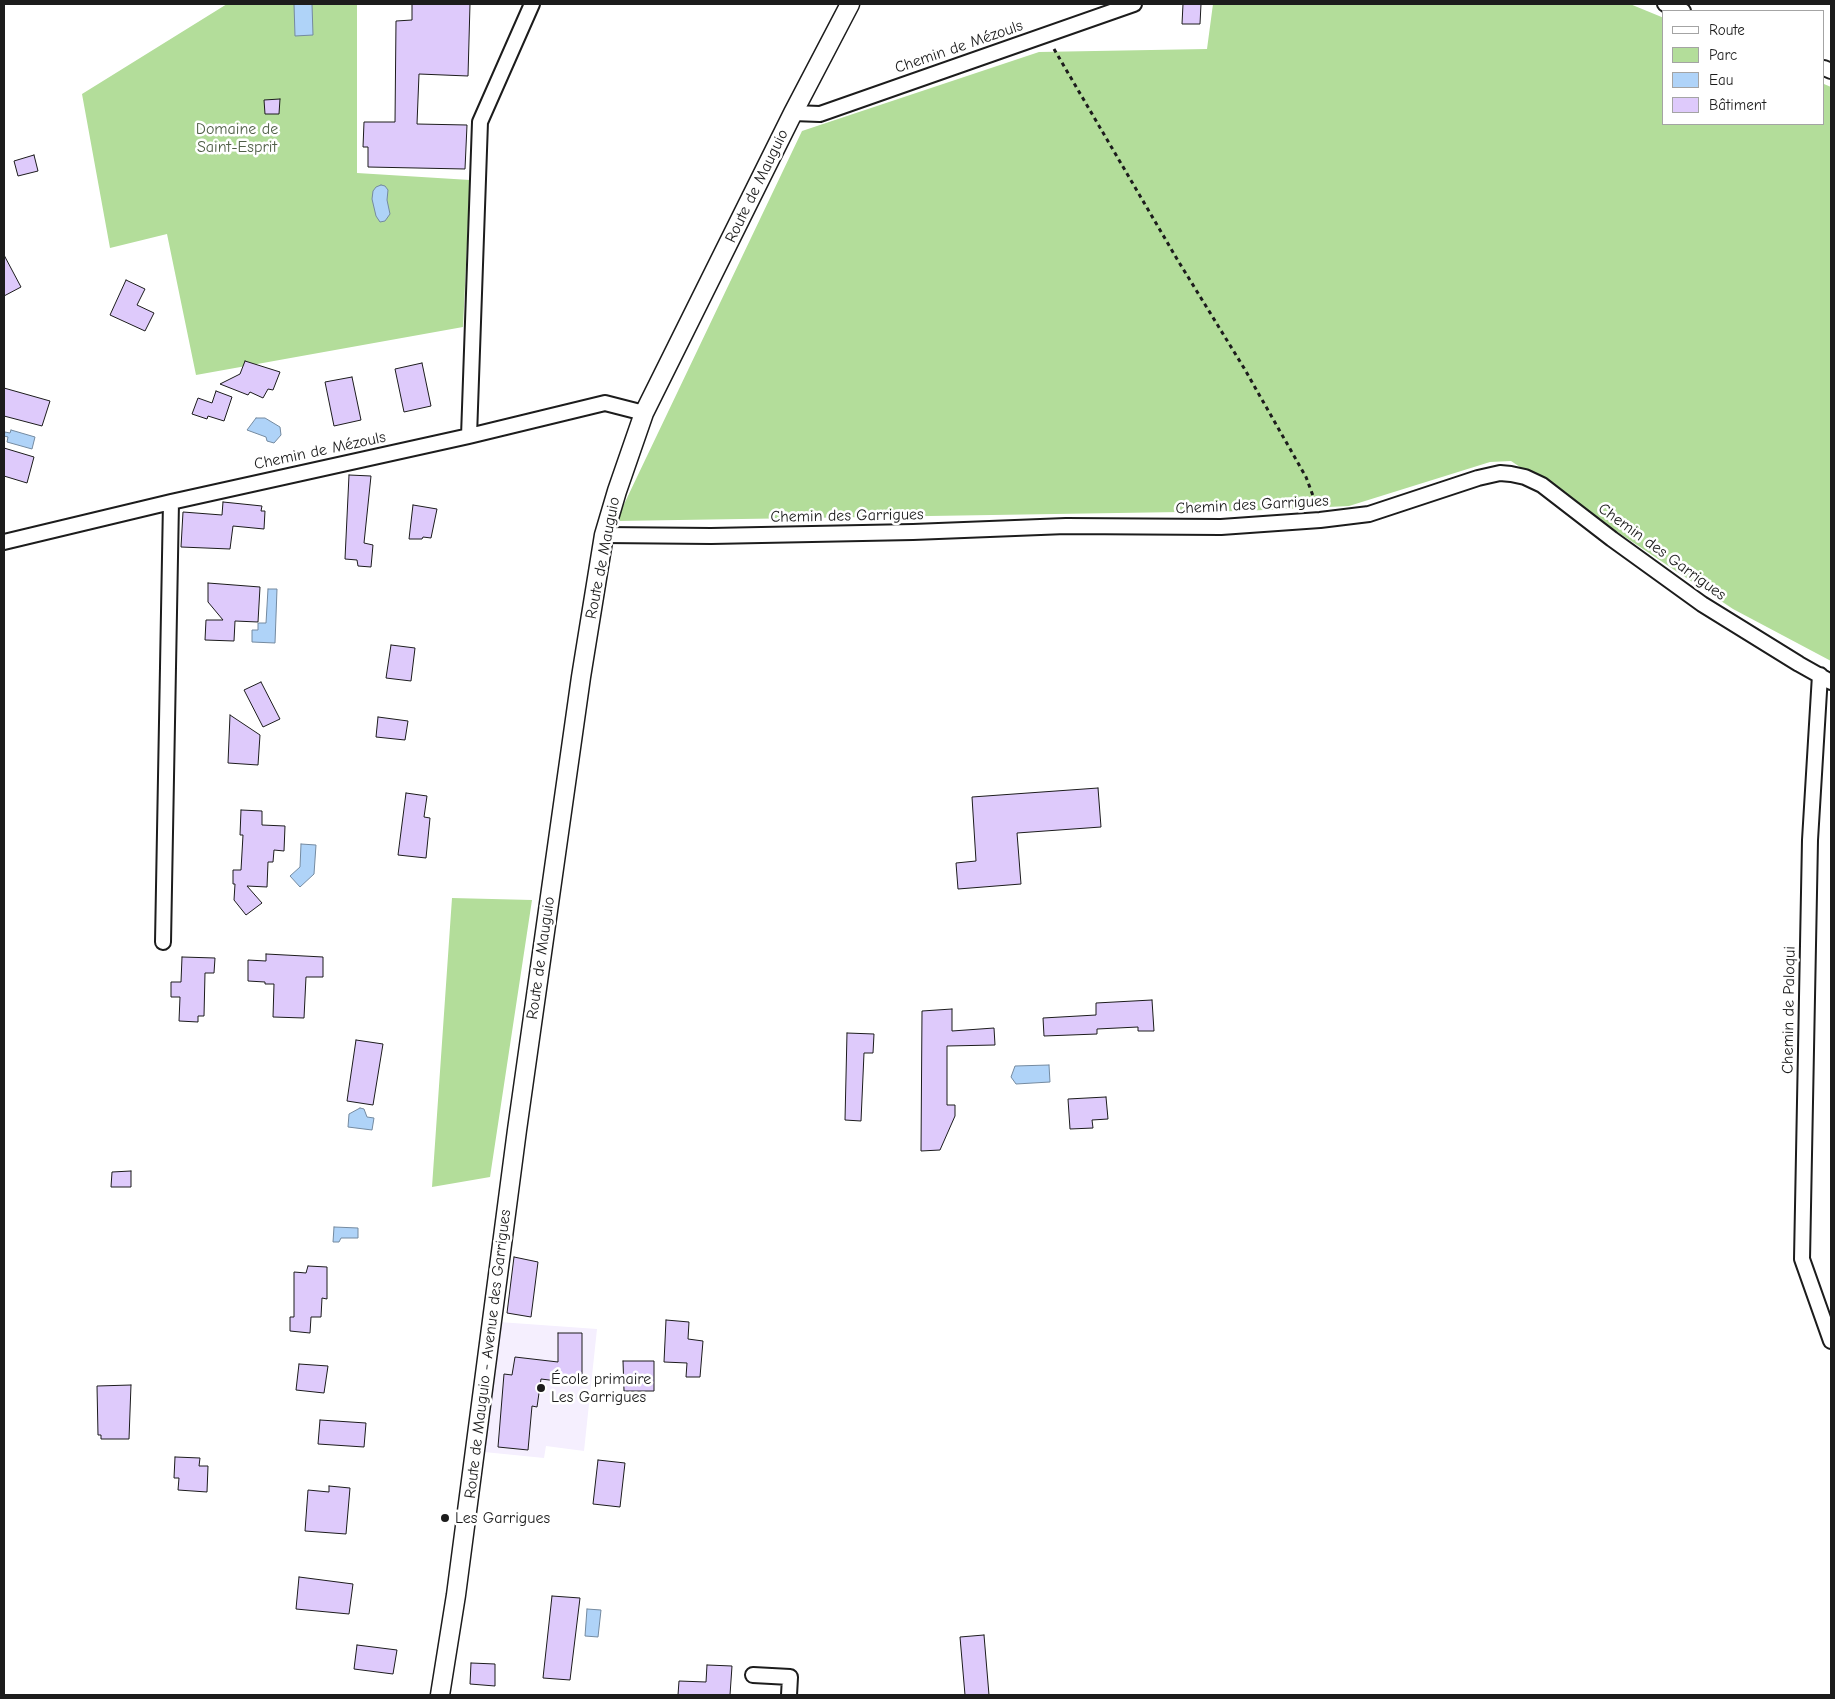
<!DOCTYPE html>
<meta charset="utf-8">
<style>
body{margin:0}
#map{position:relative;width:1835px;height:1699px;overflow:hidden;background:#fff;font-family:"Comic Neue",sans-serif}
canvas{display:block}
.frame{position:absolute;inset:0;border:5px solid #1c1c1c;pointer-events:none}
.legend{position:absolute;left:1662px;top:10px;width:162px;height:115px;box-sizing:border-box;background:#fff;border:1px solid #a4a4a4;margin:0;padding:6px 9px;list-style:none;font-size:15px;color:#1c1c1c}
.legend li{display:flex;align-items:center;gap:10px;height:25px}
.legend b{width:25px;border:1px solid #a4a4a4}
</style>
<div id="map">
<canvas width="1835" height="1699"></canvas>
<div class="frame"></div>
<ul class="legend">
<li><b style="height:6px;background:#fff"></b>Route</li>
<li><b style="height:14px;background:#b3dd9a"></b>Parc</li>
<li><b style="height:14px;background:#afd3f8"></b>Eau</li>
<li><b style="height:14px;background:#decafb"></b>Bâtiment</li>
</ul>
</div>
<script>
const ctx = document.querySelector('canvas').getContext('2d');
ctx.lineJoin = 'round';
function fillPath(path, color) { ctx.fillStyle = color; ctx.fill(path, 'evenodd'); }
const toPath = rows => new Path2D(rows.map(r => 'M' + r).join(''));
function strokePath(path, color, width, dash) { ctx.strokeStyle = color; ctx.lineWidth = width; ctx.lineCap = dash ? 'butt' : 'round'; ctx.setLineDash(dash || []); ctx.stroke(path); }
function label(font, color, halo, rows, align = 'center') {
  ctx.font = font + ' "Comic Neue",sans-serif'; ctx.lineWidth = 5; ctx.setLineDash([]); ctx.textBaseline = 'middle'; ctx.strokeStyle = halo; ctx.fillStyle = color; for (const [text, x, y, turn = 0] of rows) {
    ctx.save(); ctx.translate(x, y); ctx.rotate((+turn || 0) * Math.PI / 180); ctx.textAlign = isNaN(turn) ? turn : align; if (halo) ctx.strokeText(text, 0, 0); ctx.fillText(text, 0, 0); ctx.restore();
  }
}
fillPath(toPath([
 [499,1322,597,1329,584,1451,546,1446,544,1458,484,1452]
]), '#f5effe');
fillPath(toPath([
 [227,4,357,4,357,173,470,180,463,327,196,375,167,234,110,248,82,94],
 [1213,4,1630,4,1664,18,1664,124,1824,124,1824,84,1831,87,1831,661,1733,609,1511,461,1490,462,1349,506,1243,511,616,521,802,131,1039,52,1207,49],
 [452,898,532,900,490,1177,432,1187]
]), '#b3dd9a');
const water = toPath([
 [294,4,312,4,313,35,295,36,294,4],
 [381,185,385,186,388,190,387,200,390,214,385,221,380,222,376,216,372,199,373,191,376,187,381,185],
 [256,418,265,418,280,427,281,435,274,443,267,441,266,437,247,430,256,418],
 [11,430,35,437,32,449,7,442,8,437,4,436,5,432,10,433,11,430],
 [268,589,277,589,275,643,252,642,252,630,258,630,258,623,266,623,268,589],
 [301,844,316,845,314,874,300,887,290,876,300,867,301,844],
 [1049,1065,1050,1082,1016,1084,1011,1077,1015,1066,1049,1065],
 [360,1108,364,1109,367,1117,374,1118,372,1130,348,1127,349,1114,360,1108],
 [334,1227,358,1228,358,1238,341,1238,339,1242,333,1242,334,1227],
 [587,1609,601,1610,598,1637,585,1636,587,1609]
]);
fillPath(water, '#afd3f8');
strokePath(water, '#748aa0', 1);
const building = toPath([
 [412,4,470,4,468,76,419,74,417,124,467,125,465,169,368,167,368,147,363,147,364,122,395,122,396,21,412,20,412,4],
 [1183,4,1201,4,1200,24,1182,24,1183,4],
 [280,99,279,114,265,114,264,100,280,99],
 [34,155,38,171,18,176,14,161,34,155],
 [4,255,21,287,4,296,4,255],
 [126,280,145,289,137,305,154,313,145,331,110,315,126,280],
 [245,361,280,372,273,390,268,389,263,398,250,392,248,395,220,384,240,374,245,361],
 [422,363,431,406,404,412,395,369,422,363],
 [352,377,361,420,334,426,325,382,352,377],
 [4,388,50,401,42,426,4,416,4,388],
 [216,391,232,397,224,421,208,416,207,419,192,414,198,398,212,403,216,391],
 [4,448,34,457,27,483,4,476,4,448],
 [349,475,371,476,364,543,373,545,371,567,358,566,357,560,345,559,349,475],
 [223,502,262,506,261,511,265,511,264,529,233,526,230,549,181,547,183,512,222,515,223,502],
 [413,505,437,509,431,538,423,537,422,539,409,539,413,505],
 [208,583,260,587,258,622,235,621,234,641,205,640,206,620,223,620,208,602,208,583],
 [391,645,415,648,411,681,386,678,391,645],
 [261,682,280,719,263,727,244,690,261,682],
 [230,715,260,735,258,765,228,763,230,715],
 [378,717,408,721,405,740,376,737,378,717],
 [1098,788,1101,827,1017,833,1021,884,958,889,956,863,976,861,972,797,1098,788],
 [406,793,427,796,424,817,430,818,426,858,398,855,406,793],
 [241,810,262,811,262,825,285,826,284,851,274,850,273,862,268,862,267,887,247,886,262,903,246,915,234,900,235,884,233,884,233,870,241,870,243,835,240,835,241,810],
 [266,954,323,957,323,977,306,977,304,1018,273,1017,274,984,265,984,265,982,248,981,248,960,266,961,266,954],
 [182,957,215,958,214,973,205,973,204,1016,198,1016,198,1022,179,1021,180,997,171,997,171,982,181,982,182,957],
 [1152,1000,1154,1031,1138,1031,1138,1027,1097,1029,1097,1034,1044,1036,1043,1018,1096,1015,1096,1003,1152,1000],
 [952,1009,952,1031,994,1028,995,1045,947,1046,947,1105,955,1105,955,1116,940,1150,921,1151,922,1011,952,1009],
 [847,1033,874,1034,873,1053,864,1053,861,1121,845,1120,847,1033],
 [356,1040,383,1044,373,1105,347,1101,356,1040],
 [1106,1097,1108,1119,1092,1120,1093,1128,1070,1129,1068,1099,1106,1097],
 [131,1171,131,1187,111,1187,112,1172,131,1171],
 [514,1257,538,1262,531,1317,507,1313,514,1257],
 [308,1266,327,1267,327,1299,322,1298,321,1317,311,1317,310,1333,290,1331,290,1317,294,1317,294,1272,306,1273,308,1266],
 [666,1320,689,1322,688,1339,703,1341,700,1377,686,1377,687,1363,664,1362,666,1320],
 [558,1333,582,1333,582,1384,541,1379,537,1407,532,1406,528,1450,498,1447,504,1374,512,1375,515,1357,558,1362,558,1333],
 [623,1361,654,1361,654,1391,624,1391,623,1361],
 [299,1364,328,1366,324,1393,296,1390,299,1364],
 [131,1385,129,1439,101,1439,101,1435,98,1435,97,1386,131,1385],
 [320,1420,366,1423,364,1447,318,1444,320,1420],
 [175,1457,200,1458,199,1466,208,1466,207,1492,178,1490,179,1478,174,1478,175,1457],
 [598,1460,625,1463,620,1507,593,1504,598,1460],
 [329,1486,350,1488,346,1534,305,1531,308,1490,329,1492,329,1486],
 [299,1577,353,1584,349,1614,296,1609,299,1577],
 [552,1596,580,1598,570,1680,543,1678,552,1596],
 [984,1635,989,1695,965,1695,960,1637,984,1635],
 [357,1645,397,1650,393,1674,354,1669,357,1645],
 [471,1663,495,1664,495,1686,470,1684,471,1663],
 [707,1665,732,1666,730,1695,678,1695,679,1681,706,1682,707,1665]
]);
fillPath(building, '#decafb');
strokePath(building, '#1c1c1c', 1);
const minor = toPath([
 [1665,4,1683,11],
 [1824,68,1831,71],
 [793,113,820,114,1134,4],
 [469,436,480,122,532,4],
 [604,535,711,536,913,532,1066,526,1221,527,1320,520,1369,514,1478,478,1500,473,1511,474,1525,477,1542,485,1612,539,1702,604,1799,664,1831,682],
 [4,542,171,502,469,436,605,403,644,413],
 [1820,675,1810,840,1802,1259,1831,1341],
 [163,942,171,502],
 [753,1675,790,1677,789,1695]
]);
const tertiary = toPath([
 [440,1695,456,1595,517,1130,581,677,604,535,617,491,644,413,793,113,850,4]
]);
strokePath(minor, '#1c1c1c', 18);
strokePath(tertiary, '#1c1c1c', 21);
strokePath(toPath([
 [1054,49,1177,259,1244,368,1306,477,1316,504]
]), '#1c1c1c', 3, [4, 4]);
strokePath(minor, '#fff', 14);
strokePath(tertiary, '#fff', 18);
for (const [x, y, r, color] of [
 [541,1388,5,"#1c1c1c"],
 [445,1518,5,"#1c1c1c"]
]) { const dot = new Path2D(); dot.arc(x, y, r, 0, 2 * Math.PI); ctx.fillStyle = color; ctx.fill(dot); strokePath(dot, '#fff', 2); }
label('16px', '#1c1c1c', '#fff', [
 ["Chemin de Mézouls",959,47,-19],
 ["Route de Mauguio",757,186,-64],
 ["Chemin de Mézouls",320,451,-12],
 ["Chemin des Garrigues",1252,505,-3],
 ["Chemin des Garrigues",847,516,-1],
 ["Chemin des Garrigues",1662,552,36],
 ["Route de Mauguio",603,558,-79],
 ["Route de Mauguio",541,958,-82],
 ["Chemin de Paloqui",1789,1010,-89],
 ["Route de Mauguio - Avenue des Garrigues",488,1354,-83]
]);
label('16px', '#516048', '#fff', [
 ["Domaine de",237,129],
 ["Saint-Esprit",237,147]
]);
label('16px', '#1c1c1c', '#fff', [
 ["École primaire",551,1379],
 ["Les Garrigues",551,1397],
 ["Les Garrigues",455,1518]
], 'left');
</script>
